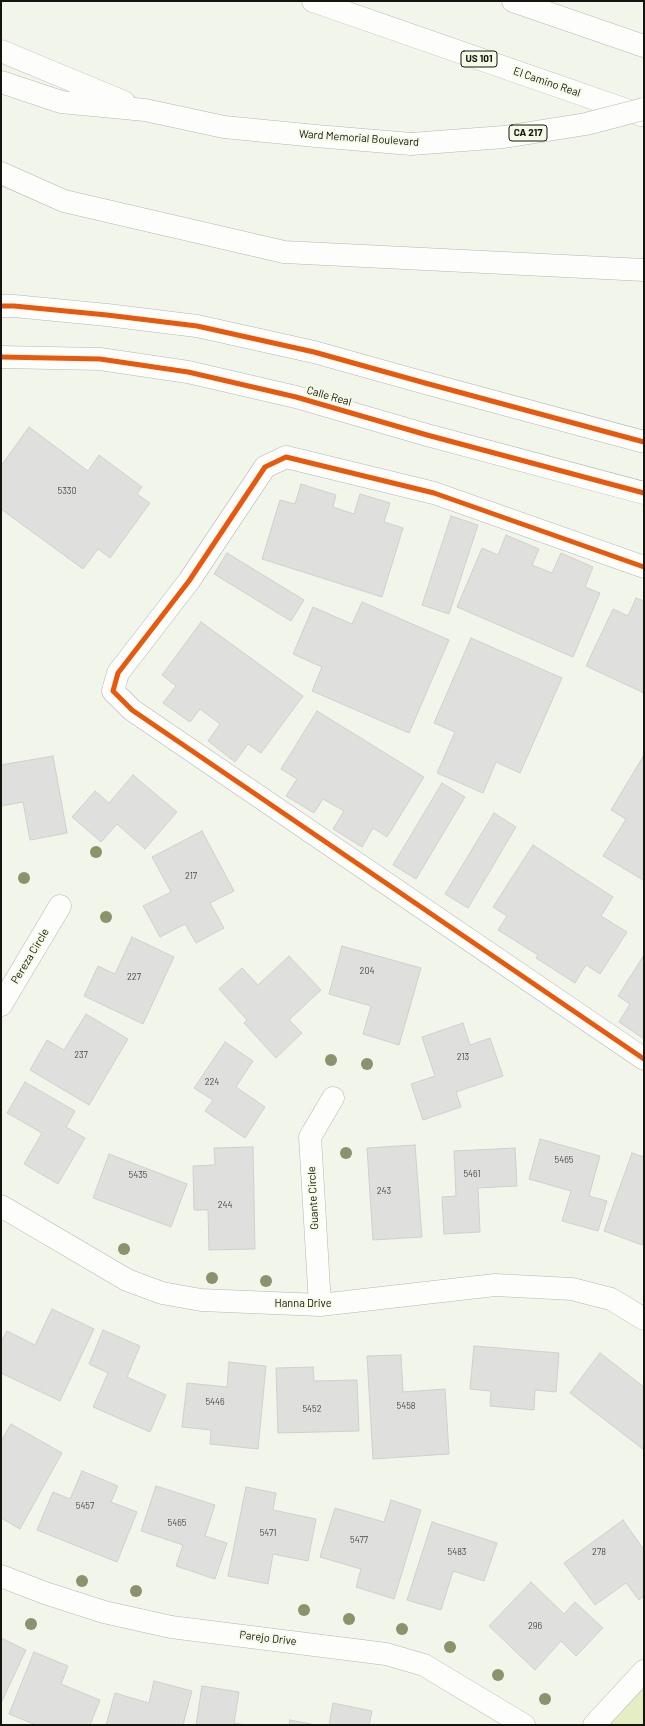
<!DOCTYPE html>
<style>
body{margin:0}
#map{position:relative;width:645px;height:1726px;overflow:hidden;background:#f2f5ea;font-family:Barlow,sans-serif}
canvas{display:block}
.frame{position:absolute;inset:0;border:2px solid #13150e;pointer-events:none}
</style>
<div id="map">
<canvas width="645" height="1726"></canvas>
<div class="frame"></div>
</div>
<script>
const ctx = document.querySelector('canvas').getContext('2d');
ctx.lineJoin = 'round';
function fillPath(path, color) { ctx.fillStyle = color; ctx.fill(path, 'evenodd'); }
const toPath = rows => new Path2D(rows.map(r => 'M' + r).join(''));
function strokePath(path, color, width, dash) { ctx.strokeStyle = color; ctx.lineWidth = width; ctx.lineCap = dash ? 'butt' : 'round'; ctx.setLineDash(dash || []); ctx.stroke(path); }
function label(font, color, halo, rows, align = 'center') {
  ctx.font = font + ' Barlow,sans-serif'; ctx.lineWidth = 3.5; ctx.setLineDash([]); ctx.textBaseline = 'middle'; ctx.strokeStyle = halo; ctx.fillStyle = color; for (const [text, x, y, turn = 0] of rows) {
    ctx.save(); ctx.translate(x, y); ctx.rotate((+turn || 0) * Math.PI / 180); ctx.textAlign = isNaN(turn) ? turn : align; if (halo) ctx.strokeText(text, 0, 0); ctx.fillText(text, 0, 0); ctx.restore();
  }
}
fillPath(toPath([
 [644,1683,644,1725,599,1725]
]), '#e4eec2');
const building = toPath([
 [29,427,88,471,99,455,142,487,137,494,150,503,110,558,98,549,83,569,1,509,1,466,29,427],
 [301,484,336,495,333,507,354,514,360,494,390,503,384,522,403,528,382,597,262,559,280,500,295,504,301,484],
 [451,516,478,525,449,614,422,605,451,516],
 [506,535,539,549,532,565,552,573,561,553,593,567,585,587,600,593,573,657,457,607,482,548,498,555,506,535],
 [227,553,304,600,291,621,214,574,227,553],
 [636,598,644,601,644,693,586,666,613,609,628,616,636,598],
 [362,602,449,640,409,733,312,691,322,667,293,654,313,607,352,624,362,602],
 [201,622,303,696,261,753,248,744,235,762,208,741,220,724,200,709,190,722,163,703,176,686,162,675,201,622],
 [471,638,562,678,520,773,496,762,483,793,437,773,455,732,434,723,471,638],
 [317,711,424,777,387,837,373,828,362,847,333,829,344,811,323,799,314,813,286,796,297,779,281,769,317,711],
 [644,755,644,878,643,880,603,856,626,819,611,810,644,755],
 [53,756,67,833,30,840,23,802,1,806,1,765,53,756],
 [133,775,177,812,145,849,117,824,101,842,72,817,95,791,109,803,133,775],
 [442,783,465,797,416,879,393,865,442,783],
 [494,813,516,827,468,908,445,894,494,813],
 [202,831,234,891,210,903,224,928,196,943,185,924,160,937,143,906,171,892,152,857,202,831],
 [533,845,613,897,601,916,627,932,600,974,586,965,575,983,536,958,538,955,498,930,507,916,493,907,533,845],
 [132,937,174,957,143,1024,84,996,98,966,115,974,132,937],
 [342,946,421,968,399,1045,363,1034,371,1006,329,994,342,946],
 [644,955,644,1039,619,1022,630,1004,618,996,644,955],
 [289,956,321,990,289,1020,302,1033,276,1058,244,1023,247,1020,219,989,242,968,258,985,289,956],
 [86,1014,128,1039,89,1105,30,1070,47,1040,64,1050,86,1014],
 [463,1023,470,1045,490,1038,503,1076,456,1092,461,1107,423,1120,411,1084,435,1076,422,1037,463,1023],
 [225,1042,253,1061,236,1087,265,1107,245,1138,205,1111,213,1100,194,1088,225,1042],
 [25,1082,75,1111,66,1127,85,1138,58,1184,24,1164,42,1133,7,1113,25,1082],
 [540,1139,600,1156,589,1196,607,1201,598,1231,562,1221,571,1191,529,1179,540,1139],
 [415,1145,422,1237,373,1240,367,1148,415,1145],
 [253,1147,255,1249,209,1250,208,1210,194,1210,193,1166,215,1165,214,1148,253,1147],
 [515,1148,517,1186,478,1188,480,1232,444,1234,442,1197,456,1196,454,1151,515,1148],
 [632,1153,644,1157,644,1240,642,1245,604,1231,632,1153],
 [109,1154,187,1184,171,1227,93,1198,109,1154],
 [52,1309,94,1329,60,1401,1,1373,1,1342,7,1331,35,1345,52,1309],
 [103,1330,140,1346,127,1377,166,1395,150,1432,93,1407,108,1373,89,1364,103,1330],
 [474,1346,559,1353,556,1392,535,1390,534,1410,490,1406,491,1391,470,1389,474,1346],
 [600,1353,644,1387,644,1450,570,1393,600,1353],
 [401,1355,403,1392,445,1389,449,1454,373,1459,367,1356,401,1355],
 [229,1362,266,1366,258,1449,210,1444,211,1430,182,1427,187,1383,227,1387,229,1362],
 [313,1367,314,1381,357,1380,359,1431,278,1433,276,1368,313,1367],
 [11,1424,62,1453,20,1529,1,1518,1,1441,11,1424],
 [82,1471,118,1486,111,1502,137,1512,117,1562,37,1530,53,1492,70,1499,82,1471],
 [156,1486,215,1505,205,1536,227,1543,215,1579,176,1566,183,1545,141,1531,156,1486],
 [246,1487,276,1493,273,1510,316,1519,308,1561,273,1554,268,1584,228,1576,246,1487],
 [391,1500,421,1510,394,1599,356,1587,361,1569,320,1557,335,1508,384,1522,391,1500],
 [623,1520,644,1550,644,1596,639,1600,626,1583,595,1605,564,1563,623,1520],
 [432,1522,497,1543,484,1581,453,1571,441,1610,407,1600,432,1522],
 [531,1582,564,1614,575,1602,603,1628,576,1656,561,1641,535,1670,489,1626,531,1582],
 [1,1638,26,1650,1,1703,1,1638],
 [34,1652,68,1666,61,1684,100,1700,90,1725,36,1725,9,1714,34,1652],
 [154,1681,192,1691,183,1725,106,1725,115,1693,149,1703,154,1681],
 [202,1686,239,1692,234,1723,246,1725,196,1725,202,1686],
 [333,1703,372,1711,369,1725,329,1725,333,1703],
 [290,1720,316,1725,289,1725,290,1720]
]);
fillPath(building, '#dfe0de');
strokePath(building, '#cfd0ce', 1);
const minor = toPath([
 [644,567,434,493,286,457,265,467,189,581,118,673,113,691,132,710,644,1059],
 [1,1005,60,906],
 [1,1206,127,1280,162,1293,201,1300,320,1305,495,1285,572,1289,611,1299,644,1319],
 [320,1305,310,1137,333,1098],
 [1,1576,45,1593,104,1612,171,1627,386,1654,424,1665,524,1725],
 [594,1725,644,1671]
]);
const major = toPath([
 [1,306,14,306,107,315,197,326,314,352,425,383,644,442],
 [1,357,100,359,188,372,296,397,427,435,644,493]
]);
const highway = toPath([
 [313,1,641,115],
 [513,1,644,46],
 [1,51,124,102],
 [1,82,61,102,145,110,224,127,316,136,411,144],
 [1,173,64,201,284,252,644,270]
]);
strokePath(minor, '#b5b7ae', 23);
strokePath(major, '#b5b7ae', 23);
strokePath(highway, '#b5b7ae', 23);
strokePath(minor, '#fdfefc', 22);
strokePath(major, '#fdfefc', 22);
strokePath(highway, '#fdfefc', 22);
const highwayBridge = toPath([
 [411,144,504,137,586,124,644,109]
]);
strokePath(highwayBridge, '#b5b7ae', 23, []);
strokePath(highwayBridge, '#fdfefc', 22);
strokePath(toPath([
 [1,306,14,306,107,315,197,326,314,352,425,383,644,442],
 [1,357,100,359,188,372,296,397,427,435,644,493],
 [644,567,434,493,286,457,265,467,189,581,118,673,113,691,132,710,644,1059]
]), '#e8590c', 5);
ctx.fillStyle = '#8c926c';
for (const [x, y] of [
 [96,852],
 [24,878],
 [106,917],
 [331,1060],
 [367,1064],
 [346,1153],
 [124,1249],
 [212,1278],
 [266,1281],
 [82,1581],
 [136,1591],
 [304,1610],
 [349,1619],
 [31,1624],
 [402,1629],
 [450,1647],
 [498,1675],
 [545,1699]
]) { ctx.beginPath(); ctx.arc(x, y, 6, 0, 2 * Math.PI); ctx.fill(); }
label('9px', '#484a44', null, [
 ["5330",67,491],
 ["217",191,876],
 ["204",367,971],
 ["227",134,977],
 ["237",81,1055],
 ["213",463,1057],
 ["224",212,1082],
 ["5465",564,1160],
 ["5461",472,1174],
 ["5435",138,1175],
 ["243",384,1191],
 ["244",225,1205],
 ["5446",215,1402],
 ["5458",406,1406],
 ["5452",312,1409],
 ["5457",85,1506],
 ["5465",177,1523],
 ["5471",268,1533],
 ["5477",359,1540],
 ["5483",457,1552],
 ["278",599,1552],
 ["296",535,1626]
]);
for (const [x, y, w] of [
 [479,59,36],
 [528,133,38]
]) { const box = new Path2D(); box.roundRect(x - w / 2, y - 8, w, 16, 3); ctx.fillStyle = '#f5fae5'; ctx.fill(box); strokePath(box, '#13150e', 1); }
label('bold 10px', '#13150e', null, [
 ["US 101",479,59],
 ["CA 217",528,133]
]);
label('11px', '#13150e', '#f5fae5', [
 ["El Camino Real",547,82,19],
 ["Ward Memorial Boulevard",359,138,4],
 ["Calle Real",329,396,16],
 ["Pereza Circle",30,956,-59],
 ["Guante Circle",313,1198,-93],
 ["Hanna Drive",303,1303],
 ["Parejo Drive",268,1638,7]
]);
</script>
